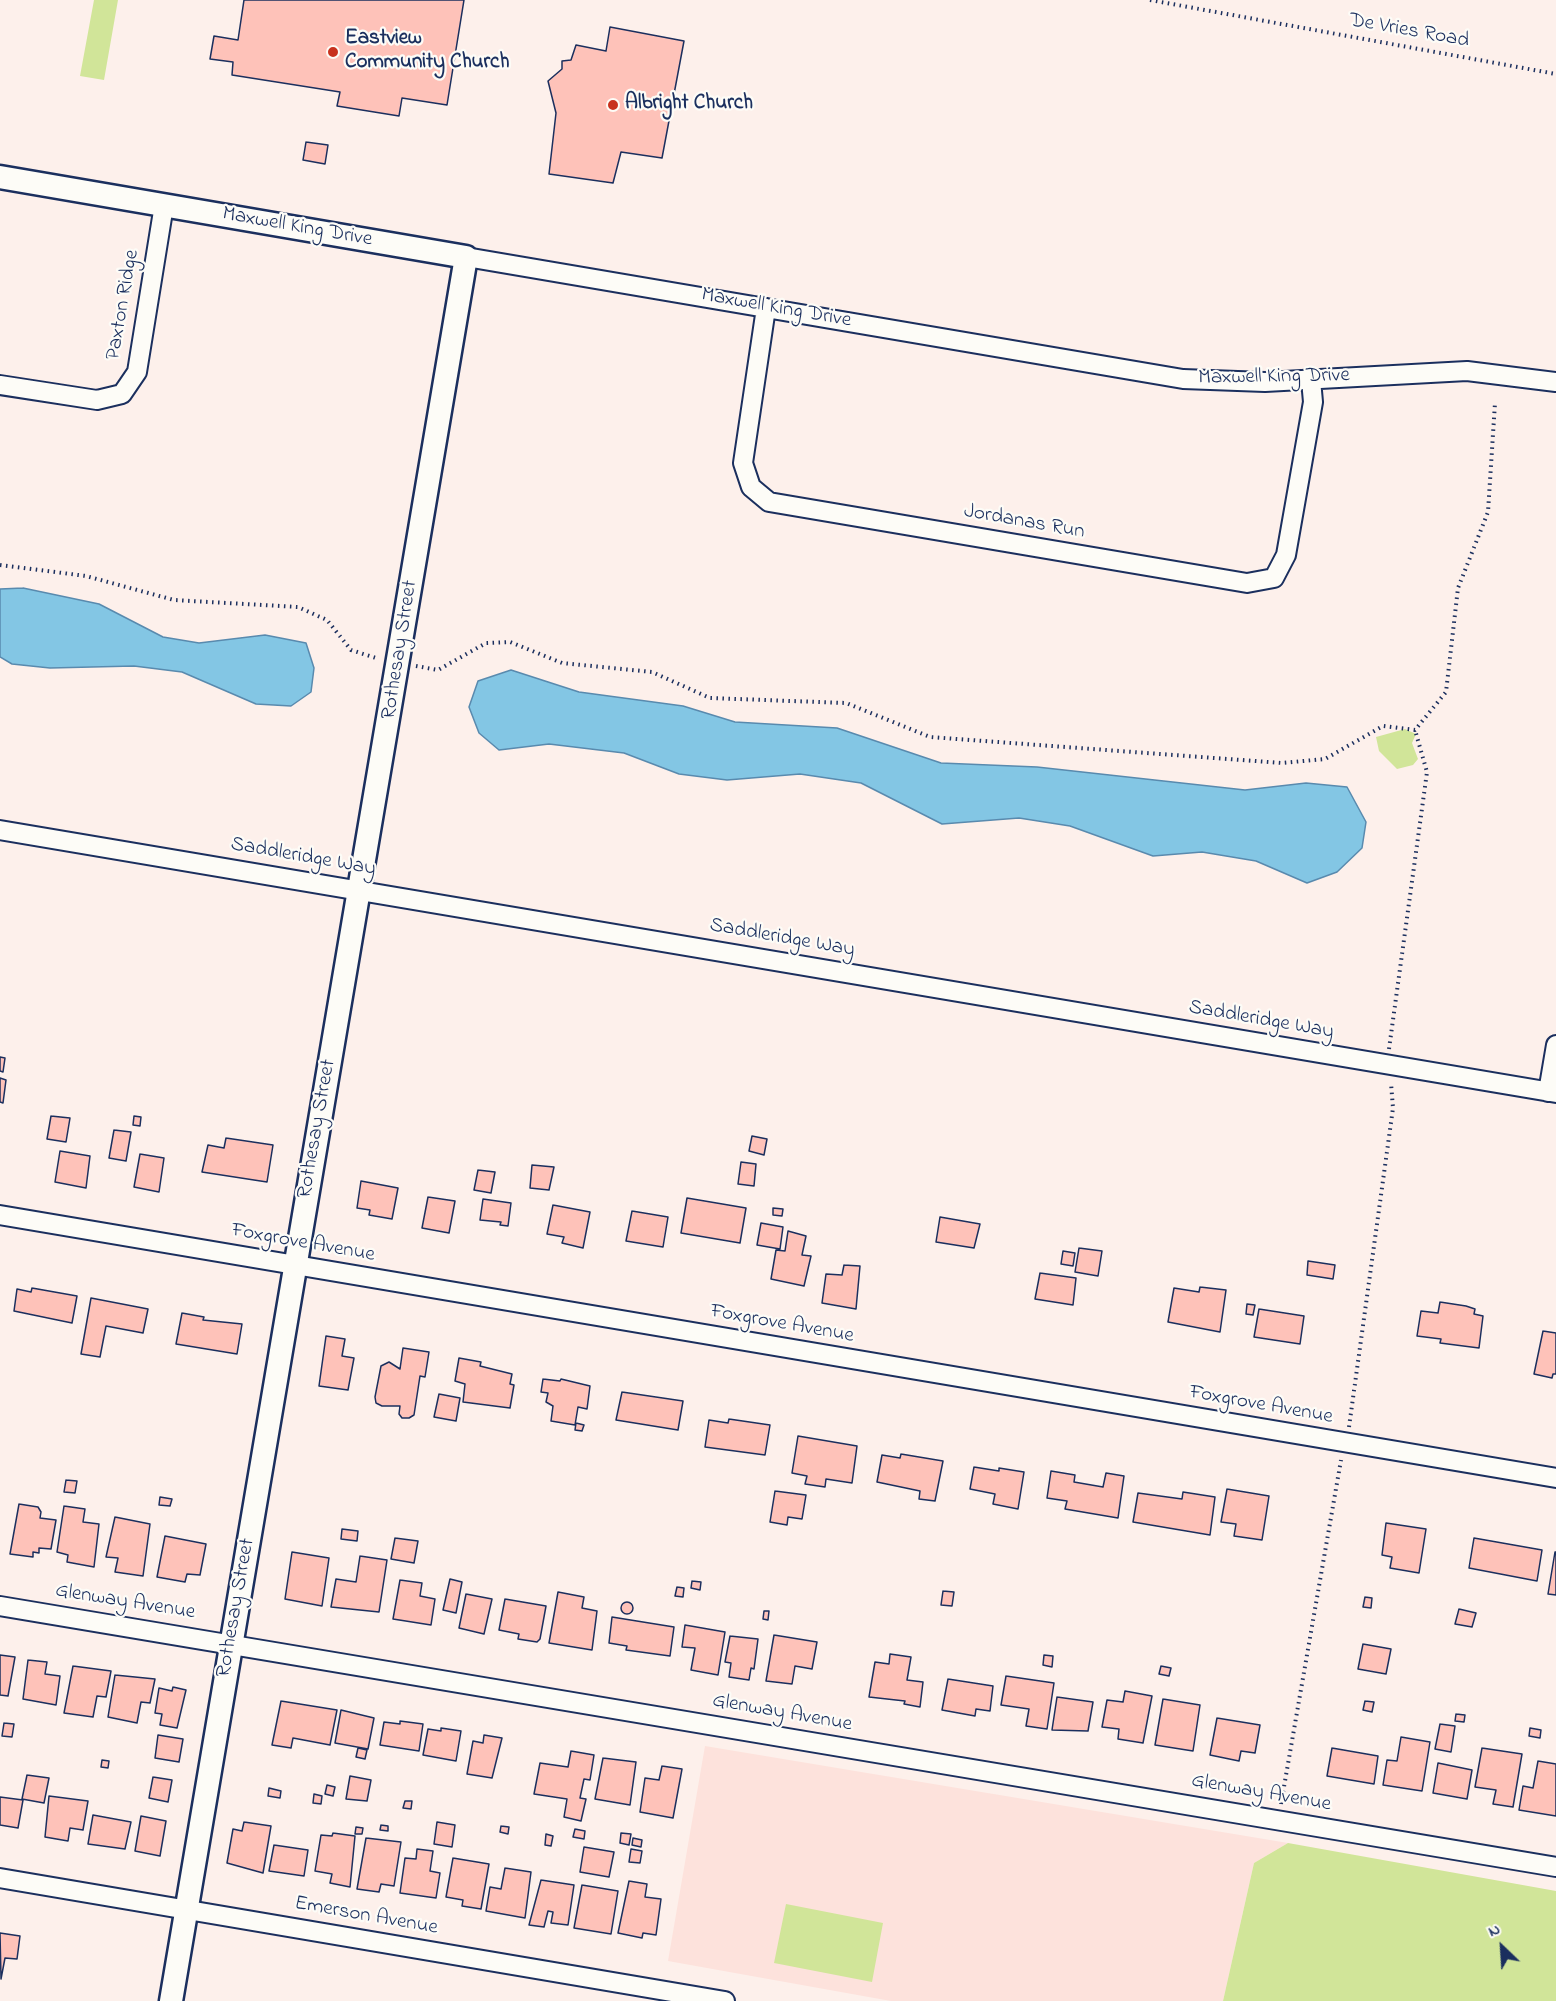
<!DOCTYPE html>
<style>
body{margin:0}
#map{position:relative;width:1556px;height:2001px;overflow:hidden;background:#fdf0eb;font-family:"Indie Flower",sans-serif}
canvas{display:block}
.north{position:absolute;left:1472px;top:1917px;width:60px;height:60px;-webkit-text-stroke:4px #fdfcf7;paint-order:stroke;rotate:335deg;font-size:16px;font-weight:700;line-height:24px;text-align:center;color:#1b2f5e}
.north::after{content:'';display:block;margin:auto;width:21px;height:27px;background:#1b2f5e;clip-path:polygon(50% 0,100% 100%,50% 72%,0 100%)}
</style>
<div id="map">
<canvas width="1556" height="2001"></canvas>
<div class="north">N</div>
</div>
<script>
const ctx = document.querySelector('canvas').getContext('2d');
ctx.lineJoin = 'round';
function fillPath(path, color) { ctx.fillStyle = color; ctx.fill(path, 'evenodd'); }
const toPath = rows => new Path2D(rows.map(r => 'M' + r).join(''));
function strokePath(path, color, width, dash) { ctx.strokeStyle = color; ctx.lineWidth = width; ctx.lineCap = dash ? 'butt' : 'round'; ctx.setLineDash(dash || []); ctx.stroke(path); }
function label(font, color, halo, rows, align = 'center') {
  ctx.font = font + ' "Indie Flower",sans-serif'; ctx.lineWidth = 4.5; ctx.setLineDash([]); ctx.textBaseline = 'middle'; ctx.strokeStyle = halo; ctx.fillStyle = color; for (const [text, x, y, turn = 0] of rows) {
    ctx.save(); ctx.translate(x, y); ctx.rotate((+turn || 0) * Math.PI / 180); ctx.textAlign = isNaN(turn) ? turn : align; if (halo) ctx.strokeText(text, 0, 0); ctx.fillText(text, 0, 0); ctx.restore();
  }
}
fillPath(toPath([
 [705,1746,1288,1843,1254,1863,1223,2001,891,2001,668,1961]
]), '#fde2dc');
fillPath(toPath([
 [94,0,118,0,104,80,80,76],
 [1405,729,1416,734,1412,743,1418,759,1413,765,1397,769,1379,751,1376,737],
 [1288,1843,1556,1891,1556,2001,1223,2001,1254,1863],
 [786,1904,883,1923,872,1982,774,1963]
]), '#d1e599');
const water = toPath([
 [23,588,99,604,163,637,199,643,265,635,306,643,314,668,311,692,291,706,256,704,182,672,134,666,50,668,12,664,0,657,0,589,23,588],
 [511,670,579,692,683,706,735,722,837,728,941,763,1037,767,1245,790,1306,783,1347,787,1366,822,1362,848,1337,872,1307,883,1256,861,1202,852,1153,856,1070,826,1019,818,942,824,861,783,800,774,727,780,679,774,624,753,549,744,499,750,479,733,469,707,478,681,511,670]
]);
fillPath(water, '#83c6e4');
strokePath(water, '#598aae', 1.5);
const building = toPath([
 [244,0,464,0,447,105,402,98,399,116,337,106,340,92,232,75,233,62,210,59,214,36,238,40,244,0],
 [610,27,684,41,662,158,621,152,613,183,549,174,556,113,548,81,562,69,562,61,571,60,576,45,606,51,610,27],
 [306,142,328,145,325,164,303,160,306,142],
 [0,1057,5,1058,3,1072,0,1071,0,1057],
 [0,1078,6,1080,3,1103,0,1102,0,1078],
 [51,1116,70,1118,66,1142,47,1139,51,1116],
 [134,1116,141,1117,140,1126,133,1125,134,1116],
 [114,1130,131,1132,126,1161,109,1158,114,1130],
 [752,1136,767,1139,764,1155,749,1151,752,1136],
 [226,1138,273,1145,267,1182,202,1172,208,1145,224,1148,226,1138],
 [60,1151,90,1156,86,1188,55,1182,60,1151],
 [140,1154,164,1158,159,1192,134,1187,140,1154],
 [741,1162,756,1164,754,1186,738,1184,741,1162],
 [532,1165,554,1167,549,1190,530,1188,532,1165],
 [478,1170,495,1172,491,1193,474,1190,478,1170],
 [361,1181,398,1188,392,1219,369,1215,370,1210,357,1208,361,1181],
 [428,1197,455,1201,449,1233,422,1228,428,1197],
 [687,1198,746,1208,740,1243,681,1233,687,1198],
 [483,1199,511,1203,508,1226,500,1225,501,1222,480,1220,483,1199],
 [553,1205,590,1212,583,1248,562,1243,564,1237,547,1234,553,1205],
 [773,1208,783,1209,782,1216,773,1215,773,1208],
 [632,1211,668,1217,663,1247,626,1241,632,1211],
 [940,1217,980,1224,974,1248,936,1242,940,1217],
 [761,1223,783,1227,780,1249,757,1245,761,1223],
 [788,1231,806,1236,802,1255,811,1256,804,1286,771,1279,776,1250,785,1251,788,1231],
 [1079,1248,1102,1251,1098,1276,1075,1272,1079,1248],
 [1063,1251,1075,1253,1073,1266,1061,1264,1063,1251],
 [1308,1261,1335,1265,1333,1279,1307,1275,1308,1261],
 [844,1265,860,1266,856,1309,822,1303,826,1274,842,1275,844,1265],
 [1040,1273,1076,1278,1073,1305,1035,1299,1040,1273],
 [1200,1287,1226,1290,1220,1332,1168,1322,1174,1288,1199,1292,1200,1287],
 [32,1288,77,1296,72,1323,14,1311,17,1289,31,1292,32,1288],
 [91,1298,148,1309,143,1333,106,1326,100,1357,81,1354,91,1298],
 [1440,1302,1466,1306,1475,1309,1474,1314,1483,1316,1479,1348,1440,1343,1441,1339,1417,1336,1421,1311,1438,1313,1440,1302],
 [1247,1304,1255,1305,1253,1315,1246,1314,1247,1304],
 [1259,1309,1304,1316,1300,1344,1254,1337,1259,1309],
 [182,1313,204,1317,203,1320,242,1324,237,1354,176,1344,182,1313],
 [1543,1331,1556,1333,1556,1374,1553,1374,1552,1378,1534,1374,1543,1331],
 [326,1336,345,1339,342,1356,354,1358,348,1390,319,1386,326,1336],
 [403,1348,429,1352,425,1377,420,1376,414,1415,409,1418,402,1418,399,1414,400,1406,382,1406,376,1403,375,1397,381,1366,389,1362,400,1369,403,1348],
 [459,1358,481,1362,480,1366,512,1374,510,1384,514,1385,510,1408,463,1402,465,1384,455,1381,459,1358],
 [543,1379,560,1381,561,1379,590,1386,587,1409,578,1407,575,1425,551,1421,553,1406,546,1402,548,1393,541,1392,543,1379],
 [622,1392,683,1401,678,1430,616,1420,622,1392],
 [439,1394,460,1398,456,1421,434,1417,439,1394],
 [729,1419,770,1425,765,1455,705,1447,709,1420,728,1423,729,1419],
 [576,1423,584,1425,582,1431,575,1430,576,1423],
 [798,1436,857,1446,852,1483,826,1479,825,1487,805,1484,807,1476,792,1473,798,1436],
 [901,1454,943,1461,935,1501,919,1499,920,1491,877,1482,882,1455,900,1458,901,1454],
 [974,1467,999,1471,999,1468,1024,1472,1018,1509,993,1504,995,1494,970,1489,974,1467],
 [1051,1471,1075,1475,1074,1482,1103,1487,1106,1473,1124,1476,1118,1518,1065,1509,1067,1501,1047,1498,1051,1471],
 [66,1480,77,1481,75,1493,64,1492,66,1480],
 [1227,1489,1269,1496,1262,1540,1234,1536,1236,1524,1221,1522,1227,1489],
 [775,1491,806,1495,802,1519,788,1517,787,1525,770,1522,775,1491],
 [1183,1492,1215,1497,1210,1535,1133,1522,1138,1493,1182,1499,1183,1492],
 [160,1497,172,1499,170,1506,159,1505,160,1497],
 [19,1504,38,1507,41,1512,40,1518,56,1520,51,1549,39,1548,39,1553,33,1552,33,1557,10,1554,19,1504],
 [64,1506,85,1509,83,1522,99,1524,94,1567,67,1562,68,1555,57,1552,64,1506],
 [115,1517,150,1524,143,1576,115,1572,118,1558,106,1557,115,1517],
 [1386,1523,1426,1529,1419,1573,1390,1568,1392,1557,1382,1555,1386,1523],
 [342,1529,358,1531,357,1541,341,1539,342,1529],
 [165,1536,206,1544,200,1575,187,1574,185,1582,157,1577,165,1536],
 [395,1538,418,1541,414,1563,391,1559,395,1538],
 [1474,1538,1542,1550,1537,1581,1469,1568,1474,1538],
 [292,1552,329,1558,322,1606,285,1599,292,1552],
 [1555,1552,1556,1552,1556,1595,1548,1594,1555,1552],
 [360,1556,387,1560,379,1612,331,1607,336,1579,356,1582,360,1556],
 [450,1579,462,1582,456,1613,443,1610,450,1579],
 [400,1580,422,1583,420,1596,435,1599,431,1625,393,1619,400,1580],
 [692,1581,701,1582,700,1590,691,1588,692,1581],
 [677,1587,684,1588,683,1597,675,1596,677,1587],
 [943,1591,954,1592,952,1606,941,1605,943,1591],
 [558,1592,584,1597,582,1608,597,1611,592,1650,549,1643,558,1592],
 [466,1594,492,1599,484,1634,459,1628,466,1594],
 [1365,1597,1372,1598,1371,1608,1363,1607,1365,1597],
 [505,1599,546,1606,540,1639,537,1642,518,1639,519,1634,499,1630,505,1599],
 '621 1608a6 6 0 1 1 12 0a6 6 0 1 1-12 0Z',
 [1459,1609,1476,1613,1472,1627,1455,1624,1459,1609],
 [764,1611,769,1611,768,1620,763,1619,764,1611],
 [612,1617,674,1627,670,1656,626,1650,627,1646,609,1643,612,1617],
 [685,1625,725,1632,718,1675,691,1670,695,1648,682,1647,685,1625],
 [774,1635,817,1642,812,1669,795,1666,792,1684,766,1681,774,1635],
 [730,1636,758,1639,754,1669,751,1668,749,1680,729,1677,731,1663,725,1662,730,1636],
 [1363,1644,1391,1649,1386,1674,1358,1669,1363,1644],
 [890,1654,911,1657,907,1680,923,1682,920,1707,904,1704,905,1701,869,1697,875,1662,889,1664,890,1654],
 [0,1655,15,1657,8,1696,0,1695,0,1655],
 [1044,1655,1053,1656,1052,1667,1043,1665,1044,1655],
 [28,1660,47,1662,45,1674,60,1676,56,1705,23,1699,28,1660],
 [73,1666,111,1671,106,1697,97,1696,93,1717,64,1713,73,1666],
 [1161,1666,1171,1668,1169,1676,1159,1674,1161,1666],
 [115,1675,155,1679,150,1703,141,1702,137,1723,108,1717,115,1675],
 [1006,1676,1054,1683,1047,1729,1026,1726,1029,1709,1001,1705,1006,1676],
 [948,1679,993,1686,990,1711,976,1709,975,1716,942,1710,948,1679],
 [173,1687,186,1690,177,1728,160,1725,162,1714,155,1713,159,1688,172,1691,173,1687],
 [1125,1691,1152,1696,1143,1743,1118,1739,1119,1729,1102,1727,1107,1700,1123,1702,1125,1691],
 [1057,1697,1093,1702,1088,1731,1052,1730,1057,1697],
 [1163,1699,1200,1705,1193,1751,1155,1745,1163,1699],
 [281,1701,337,1710,330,1745,293,1738,291,1748,272,1745,281,1701],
 [1365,1701,1374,1702,1372,1712,1363,1710,1365,1701],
 [341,1710,374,1718,368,1749,335,1743,341,1710],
 [1456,1714,1465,1715,1464,1722,1455,1721,1456,1714],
 [1217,1718,1260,1725,1255,1753,1241,1751,1239,1761,1210,1755,1217,1718],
 [400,1721,423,1724,419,1751,380,1745,384,1722,400,1724,400,1721],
 [4,1723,14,1724,12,1737,2,1736,4,1723],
 [1440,1724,1455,1726,1451,1752,1435,1749,1440,1724],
 [441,1728,461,1731,456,1761,423,1755,428,1729,441,1731,441,1728],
 [1530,1728,1541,1730,1540,1738,1529,1736,1530,1728],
 [158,1735,183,1739,179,1762,155,1758,158,1735],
 [484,1735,502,1738,492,1778,467,1774,473,1741,483,1743,484,1735],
 [1401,1737,1430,1742,1422,1791,1383,1785,1387,1760,1397,1761,1401,1737],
 [358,1748,367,1750,365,1759,356,1757,358,1748],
 [1332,1748,1378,1756,1374,1784,1327,1776,1332,1748],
 [1482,1748,1522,1754,1513,1807,1493,1804,1496,1790,1475,1787,1482,1748],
 [571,1751,594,1755,590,1780,584,1779,580,1798,586,1799,581,1821,564,1817,567,1799,534,1794,540,1763,568,1767,571,1751],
 [603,1758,636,1762,630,1805,595,1799,603,1758],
 [102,1760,109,1761,108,1768,101,1767,102,1760],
 [1538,1761,1556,1764,1556,1816,1519,1810,1523,1786,1533,1788,1538,1761],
 [1438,1763,1472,1770,1467,1799,1433,1793,1438,1763],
 [662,1766,682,1769,673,1818,640,1812,645,1778,659,1780,662,1766],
 [27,1775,49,1778,44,1803,22,1799,27,1775],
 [350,1776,371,1780,367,1801,346,1799,350,1776],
 [153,1777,172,1780,168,1802,149,1798,153,1777],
 [327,1785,335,1787,333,1796,325,1794,327,1785],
 [269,1788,281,1791,280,1798,268,1796,269,1788],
 [314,1794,322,1796,321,1804,313,1803,314,1794],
 [49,1796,88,1801,83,1830,70,1828,68,1841,45,1837,49,1796],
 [0,1797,23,1800,18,1828,0,1825,0,1797],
 [405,1801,412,1801,411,1809,403,1808,405,1801],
 [93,1815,131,1822,125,1849,88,1844,93,1815],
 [141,1816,166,1821,160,1856,135,1851,141,1816],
 [244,1822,271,1826,263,1873,227,1863,233,1829,242,1831,244,1822],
 [437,1822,455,1825,452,1847,434,1844,437,1822],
 [381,1825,388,1826,388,1831,380,1830,381,1825],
 [501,1826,509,1827,508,1834,500,1832,501,1826],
 [356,1827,363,1828,362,1834,355,1834,356,1827],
 [575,1829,585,1831,584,1839,573,1837,575,1829],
 [333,1833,355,1836,350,1887,330,1883,332,1874,315,1871,321,1835,332,1836,333,1833],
 [621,1833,631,1834,629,1845,620,1843,621,1833],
 [546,1834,553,1836,551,1846,545,1845,546,1834],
 [366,1838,401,1842,394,1886,381,1884,379,1892,357,1889,366,1838],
 [633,1838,642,1840,641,1847,632,1845,633,1838],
 [274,1845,308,1850,304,1876,269,1871,274,1845],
 [584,1847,614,1852,609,1877,580,1872,584,1847],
 [417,1849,433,1851,430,1871,440,1873,436,1898,400,1893,405,1858,416,1859,417,1849],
 [631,1849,642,1851,640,1863,629,1862,631,1849],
 [453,1858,489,1864,481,1909,462,1906,463,1900,446,1897,453,1858],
 [505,1868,531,1872,525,1918,486,1911,490,1887,501,1889,505,1868],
 [541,1880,574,1885,568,1925,551,1923,553,1912,548,1911,544,1927,529,1925,541,1880],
 [629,1881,647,1884,645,1897,661,1899,656,1935,643,1933,642,1938,618,1933,629,1881],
 [582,1885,618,1891,611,1934,574,1928,582,1885],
 [0,1933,20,1936,17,1959,5,1958,1,1979,0,1933]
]);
fillPath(building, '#fec2b9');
strokePath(building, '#1b2f5e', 1.5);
const minor = toPath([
 [466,257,1183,379,1265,382,1467,371,1556,382],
 [766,308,743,463,751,487,769,502,1247,583,1274,578,1286,555,1313,402,1311,380],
 [0,385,97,400,122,394,137,372,164,205],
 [0,830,1556,1093],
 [1548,1092,1556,1045],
 [0,1215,1556,1478],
 [0,1606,1556,1867],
 [0,1878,725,2001]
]);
const tertiary = toPath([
 [0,177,466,257,171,2001]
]);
strokePath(minor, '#1b2f5e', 22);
strokePath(tertiary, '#1b2f5e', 27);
strokePath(toPath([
 [1150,0,1556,74],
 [0,565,86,576,174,600,298,607,327,620,351,650,379,659],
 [416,666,438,670,486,643,510,642,562,663,652,672,710,698,846,703,930,737,1282,763,1325,759,1383,726,1415,730,1446,692,1458,588,1488,512,1495,403],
 [1389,1049,1427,772,1415,730],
 [1349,1427,1393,1108,1391,1083],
 [1281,1804,1341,1460]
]), '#1b2f5e', 4, [1.5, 4.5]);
strokePath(minor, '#fdfcf7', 18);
strokePath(tertiary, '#fdfcf7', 22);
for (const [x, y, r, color] of [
 [333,52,6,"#c8321e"],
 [613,105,6,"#c8321e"]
]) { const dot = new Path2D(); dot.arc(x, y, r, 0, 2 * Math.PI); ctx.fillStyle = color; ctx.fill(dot); strokePath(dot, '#fdfcf7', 2); }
label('21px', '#1b2f5e', '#fdfcf7', [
 ["De Vries Road",1409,32,10],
 ["Maxwell King Drive",297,228,10],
 ["Paxton Ridge",124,305,-80],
 ["Maxwell King Drive",776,309,10],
 ["Maxwell King Drive",1274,378,-1],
 ["Jordanas Run",1024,523,10],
 ["Rothesay Street",401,650,-81],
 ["Saddleridge Way",303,858,10],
 ["Saddleridge Way",782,939,10],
 ["Saddleridge Way",1261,1021,10],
 ["Rothesay Street",318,1129,-80],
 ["Foxgrove Avenue",303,1244,10],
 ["Foxgrove Avenue",782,1325,10],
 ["Foxgrove Avenue",1261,1406,10],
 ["Glenway Avenue",125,1603,9],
 ["Rothesay Street",237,1608,-80],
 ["Glenway Avenue",782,1714,10],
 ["Glenway Avenue",1261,1794,10],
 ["Emerson Avenue",366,1917,10]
]);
label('bold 21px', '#1b2f5e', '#fdfcf7', [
 ["Eastview",345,40],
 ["Community Church",345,64],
 ["Albright Church",625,105]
], 'left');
</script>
